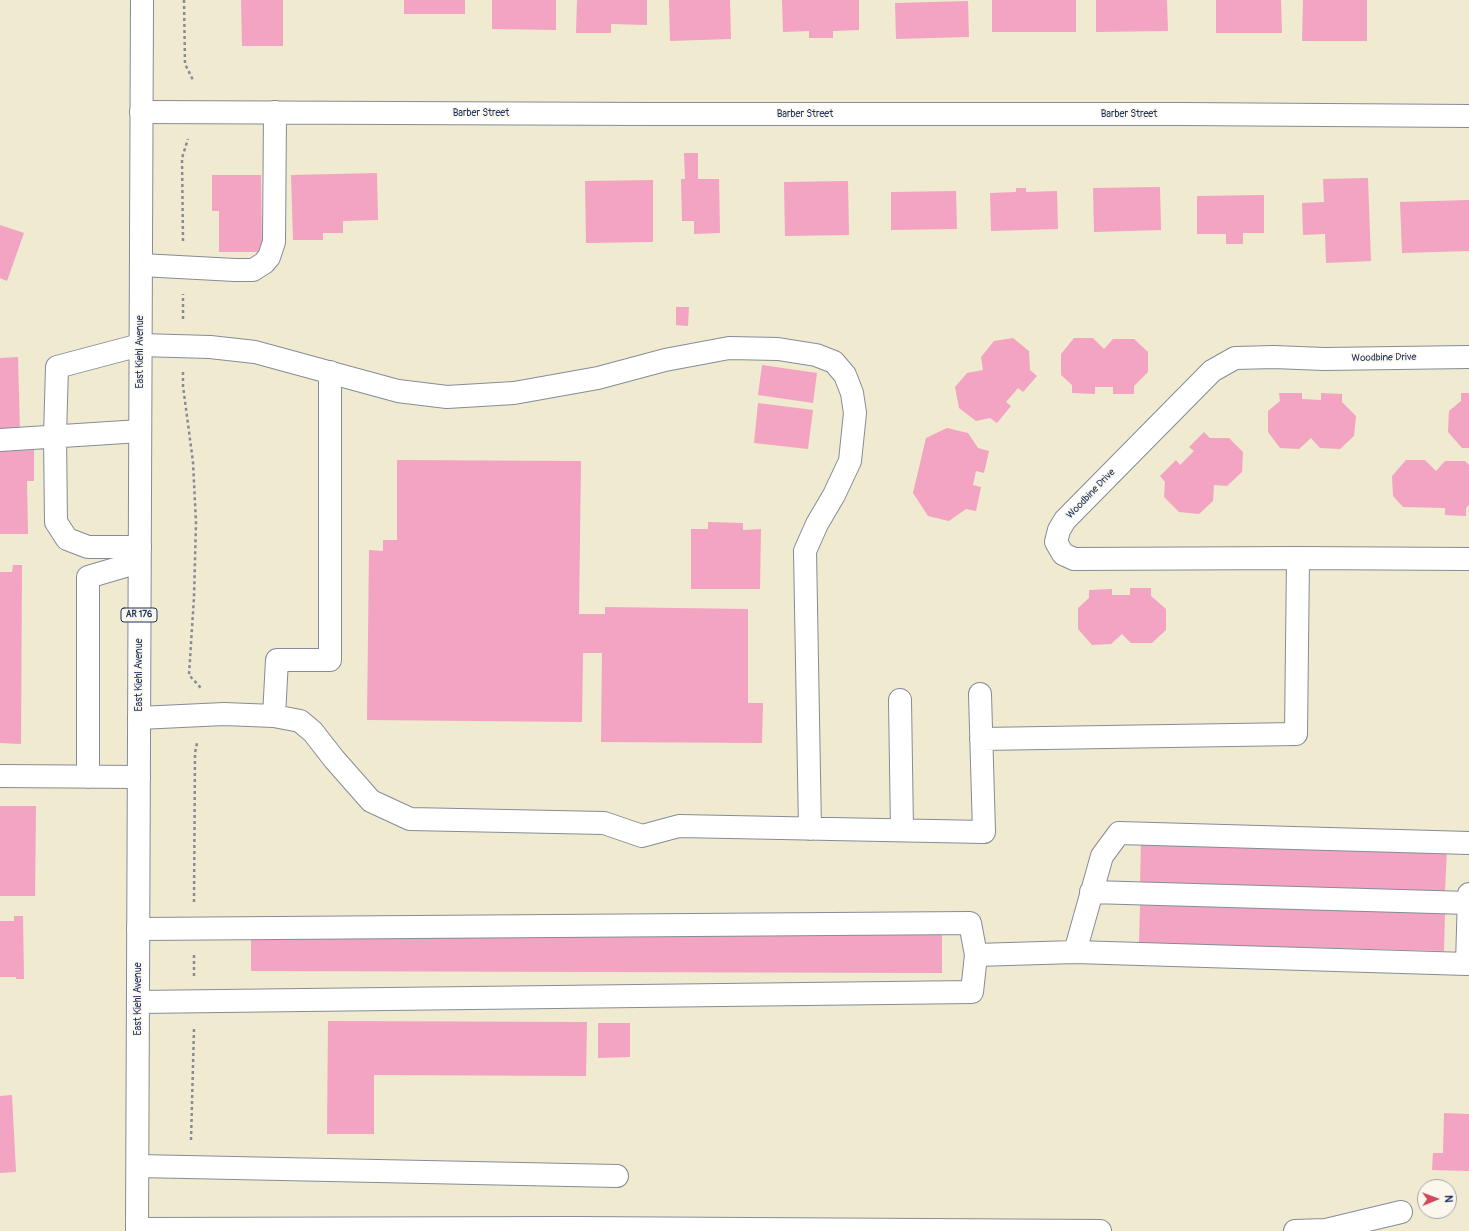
<!DOCTYPE html>
<style>
body{margin:0}
#map{position:relative;width:1469px;height:1231px;overflow:hidden;background:#efead0;font-family:Pangolin,sans-serif}
canvas{display:block}
.north{position:absolute;left:1417px;top:1179px;width:40px;height:40px;box-sizing:border-box;background:#fbf7ec;border:1px solid #a1a7b3;border-radius:50%;rotate:89deg;font-size:11px;font-weight:700;line-height:16px;text-align:center;color:#1b2f5e}
.north::after{content:'';display:block;margin:auto;width:14px;height:18px;background:#d1495b;clip-path:polygon(50% 0,100% 100%,50% 72%,0 100%)}
</style>
<div id="map">
<canvas width="1469" height="1231"></canvas>
<div class="north">N</div>
</div>
<script>
const ctx = document.querySelector('canvas').getContext('2d');
ctx.lineJoin = 'round';
function fillPath(path, color) { ctx.fillStyle = color; ctx.fill(path, 'evenodd'); }
const toPath = rows => new Path2D(rows.map(r => 'M' + r).join(''));
function strokePath(path, color, width, dash) { ctx.strokeStyle = color; ctx.lineWidth = width; ctx.lineCap = dash ? 'butt' : 'round'; ctx.setLineDash(dash || []); ctx.stroke(path); }
function label(font, color, halo, rows, align = 'center') {
  ctx.font = font + ' Pangolin,sans-serif'; ctx.lineWidth = 3; ctx.setLineDash([]); ctx.textBaseline = 'middle'; ctx.strokeStyle = halo; ctx.fillStyle = color; for (const [text, x, y, turn = 0] of rows) {
    ctx.save(); ctx.translate(x, y); ctx.rotate((+turn || 0) * Math.PI / 180); ctx.textAlign = isNaN(turn) ? turn : align; if (halo) ctx.strokeText(text, 0, 0); ctx.fillText(text, 0, 0); ctx.restore();
  }
}
fillPath(toPath([
 [241,0,283,0,283,46,242,46],
 [404,0,465,0,465,14,404,14],
 [492,0,556,0,556,30,492,29],
 [577,0,647,0,647,25,611,24,611,33,576,33],
 [669,0,730,0,731,39,670,41],
 [782,0,859,0,859,30,833,31,833,38,809,38,809,31,783,32],
 [992,0,1076,0,1076,32,992,32],
 [1096,0,1167,0,1168,31,1096,32],
 [1216,0,1281,0,1282,33,1216,33],
 [1303,0,1367,0,1367,41,1302,41],
 [968,1,969,37,896,39,895,3],
 [684,153,698,153,698,179,719,179,720,233,694,234,694,221,682,221,681,179,685,179],
 [377,173,378,220,343,221,343,233,323,233,323,240,293,240,291,175],
 [212,175,261,175,262,252,219,252,219,211,212,211],
 [1368,178,1371,261,1326,263,1325,234,1303,235,1302,203,1324,202,1323,179],
 [653,180,653,242,586,243,585,181],
 [848,181,849,235,785,236,784,182],
 [1160,187,1161,230,1094,232,1093,188],
 [1016,188,1026,188,1026,192,1057,191,1058,229,991,231,990,193,1016,192],
 [956,191,957,229,891,230,891,192],
 [1264,195,1264,233,1243,233,1243,244,1226,244,1226,234,1197,234,1197,196],
 [1469,200,1469,251,1402,253,1400,202],
 [0,225,24,233,7,281,0,278],
 [676,307,689,307,688,326,676,325],
 [1013,338,1029,351,1030,370,1037,376,1023,392,1018,388,1006,402,1011,406,997,423,990,418,976,421,959,408,955,387,967,373,983,370,981,357,994,341],
 [1074,338,1093,338,1104,349,1113,339,1134,339,1148,352,1148,372,1134,386,1134,394,1113,394,1113,387,1095,387,1095,394,1072,393,1072,385,1061,375,1061,354],
 [18,357,20,432,0,432,0,358],
 [762,365,817,373,813,403,758,395],
 [1279,393,1302,393,1302,399,1321,400,1321,393,1342,394,1342,402,1356,416,1354,436,1340,449,1320,448,1311,438,1299,449,1280,448,1268,432,1268,411,1280,401],
 [1461,393,1469,393,1469,448,1462,448,1448,432,1449,411,1461,401],
 [758,403,813,410,808,449,754,443],
 [947,428,968,433,978,448,989,451,984,473,976,471,973,485,981,487,976,511,966,509,949,521,928,516,913,493,926,438],
 [1204,432,1210,438,1229,438,1243,452,1242,472,1227,486,1214,485,1213,501,1199,514,1179,512,1164,497,1165,482,1160,476,1176,460,1180,465,1194,451,1189,447],
 [34,450,34,481,27,481,28,534,0,534,0,451],
 [397,460,581,461,579,614,605,614,605,607,748,609,748,703,763,703,762,743,601,742,602,653,583,653,582,722,367,720,369,550,383,551,383,540,397,540],
 [1406,460,1425,460,1436,471,1445,461,1465,461,1469,465,1469,505,1466,508,1466,516,1445,515,1445,508,1403,507,1393,496,1392,476],
 [708,522,743,523,743,530,761,529,760,589,691,589,691,529,708,529],
 [13,565,22,565,21,744,0,743,0,572,12,572],
 [1130,588,1151,588,1151,596,1166,609,1166,630,1152,643,1131,643,1122,634,1111,644,1092,645,1078,629,1078,608,1089,598,1089,590,1112,589,1112,595,1130,595],
 [0,806,36,806,35,896,0,896],
 [1141,841,1447,849,1445,891,1140,883],
 [1140,905,1445,913,1444,951,1139,943],
 [14,916,23,916,24,979,16,979,16,977,0,977,0,921,14,921],
 [251,932,942,933,942,973,251,971],
 [328,1021,587,1022,586,1076,374,1075,374,1134,327,1134],
 [598,1023,630,1023,630,1057,598,1058],
 [12,1095,16,1172,0,1173,0,1096],
 [1444,1113,1469,1114,1469,1171,1432,1170,1433,1153,1443,1153]
]), '#f2a4c2');
const minor = toPath([
 [141,112,650,114,1183,114,1469,116],
 [141,265,235,270,253,270,264,263,269,257,274,242,275,112],
 [1469,357,1324,359,1274,357,1235,358,1212,371,1065,520,1059,530,1056,542,1063,554,1074,559,1298,558,1469,559],
 [0,440,140,431],
 [140,547,88,547,67,539,56,522,55,436,57,367,140,345,210,347,255,352,398,391,447,397,514,393,598,378,665,360,729,348,778,349,816,355,834,362,845,375,852,393,855,413,850,461,834,495,817,524,805,551,810,829],
 [900,700,902,830],
 [274,716,277,660,330,660,330,372],
 [139,718,224,714,274,716,300,721,313,732,334,759,371,801,410,819,604,823,642,836,679,826,984,832,980,694],
 [981,739,1296,734,1298,558],
 [0,776,139,777],
 [88,777,88,577,139,562],
 [1091,892,1469,903],
 [1075,952,1102,856,1119,833,1469,843],
 [976,955,1075,952,1467,964,1469,894],
 [138,1002,972,992,976,955,970,923,138,929],
 [138,1166,617,1176],
 [137,1229,571,1228,1100,1231],
 [1295,1231,1326,1230,1401,1212]
]);
const major = toPath([
 [137,1231,142,0]
]);
strokePath(minor, '#858c97', 24);
strokePath(major, '#858c97', 24);
strokePath(toPath([
 [184,0,185,64,193,80],
 [183,241,182,158,188,139],
 [183,319,183,294],
 [183,372,183,386,193,462,196,523,194,597,189,675,201,688],
 [194,902,195,753,197,743],
 [194,955,194,976],
 [191,1140,194,1029]
]), '#858c97', 2.5, [3, 3]);
strokePath(minor, '#fff', 22);
strokePath(major, '#fff', 22);
for (const [x, y, w] of [
 [139,615,36]
]) { const box = new Path2D(); box.roundRect(x - w / 2, y - 7, w, 14, 3); ctx.fillStyle = '#fbf7ec'; ctx.fill(box); strokePath(box, '#1b2f5e', 1); }
label('bold 9px', '#1b2f5e', null, [
 ["AR 176",139,615]
]);
label('10px', '#1b2f5e', '#fbf7ec', [
 ["Barber Street",481,113],
 ["Barber Street",805,114],
 ["Barber Street",1129,114],
 ["East Kiehl Avenue",140,352,-90],
 ["Woodbine Drive",1384,358,-1],
 ["Woodbine Drive",1091,494,-46],
 ["East Kiehl Avenue",139,675,-90],
 ["East Kiehl Avenue",138,999,-90]
]);
</script>
